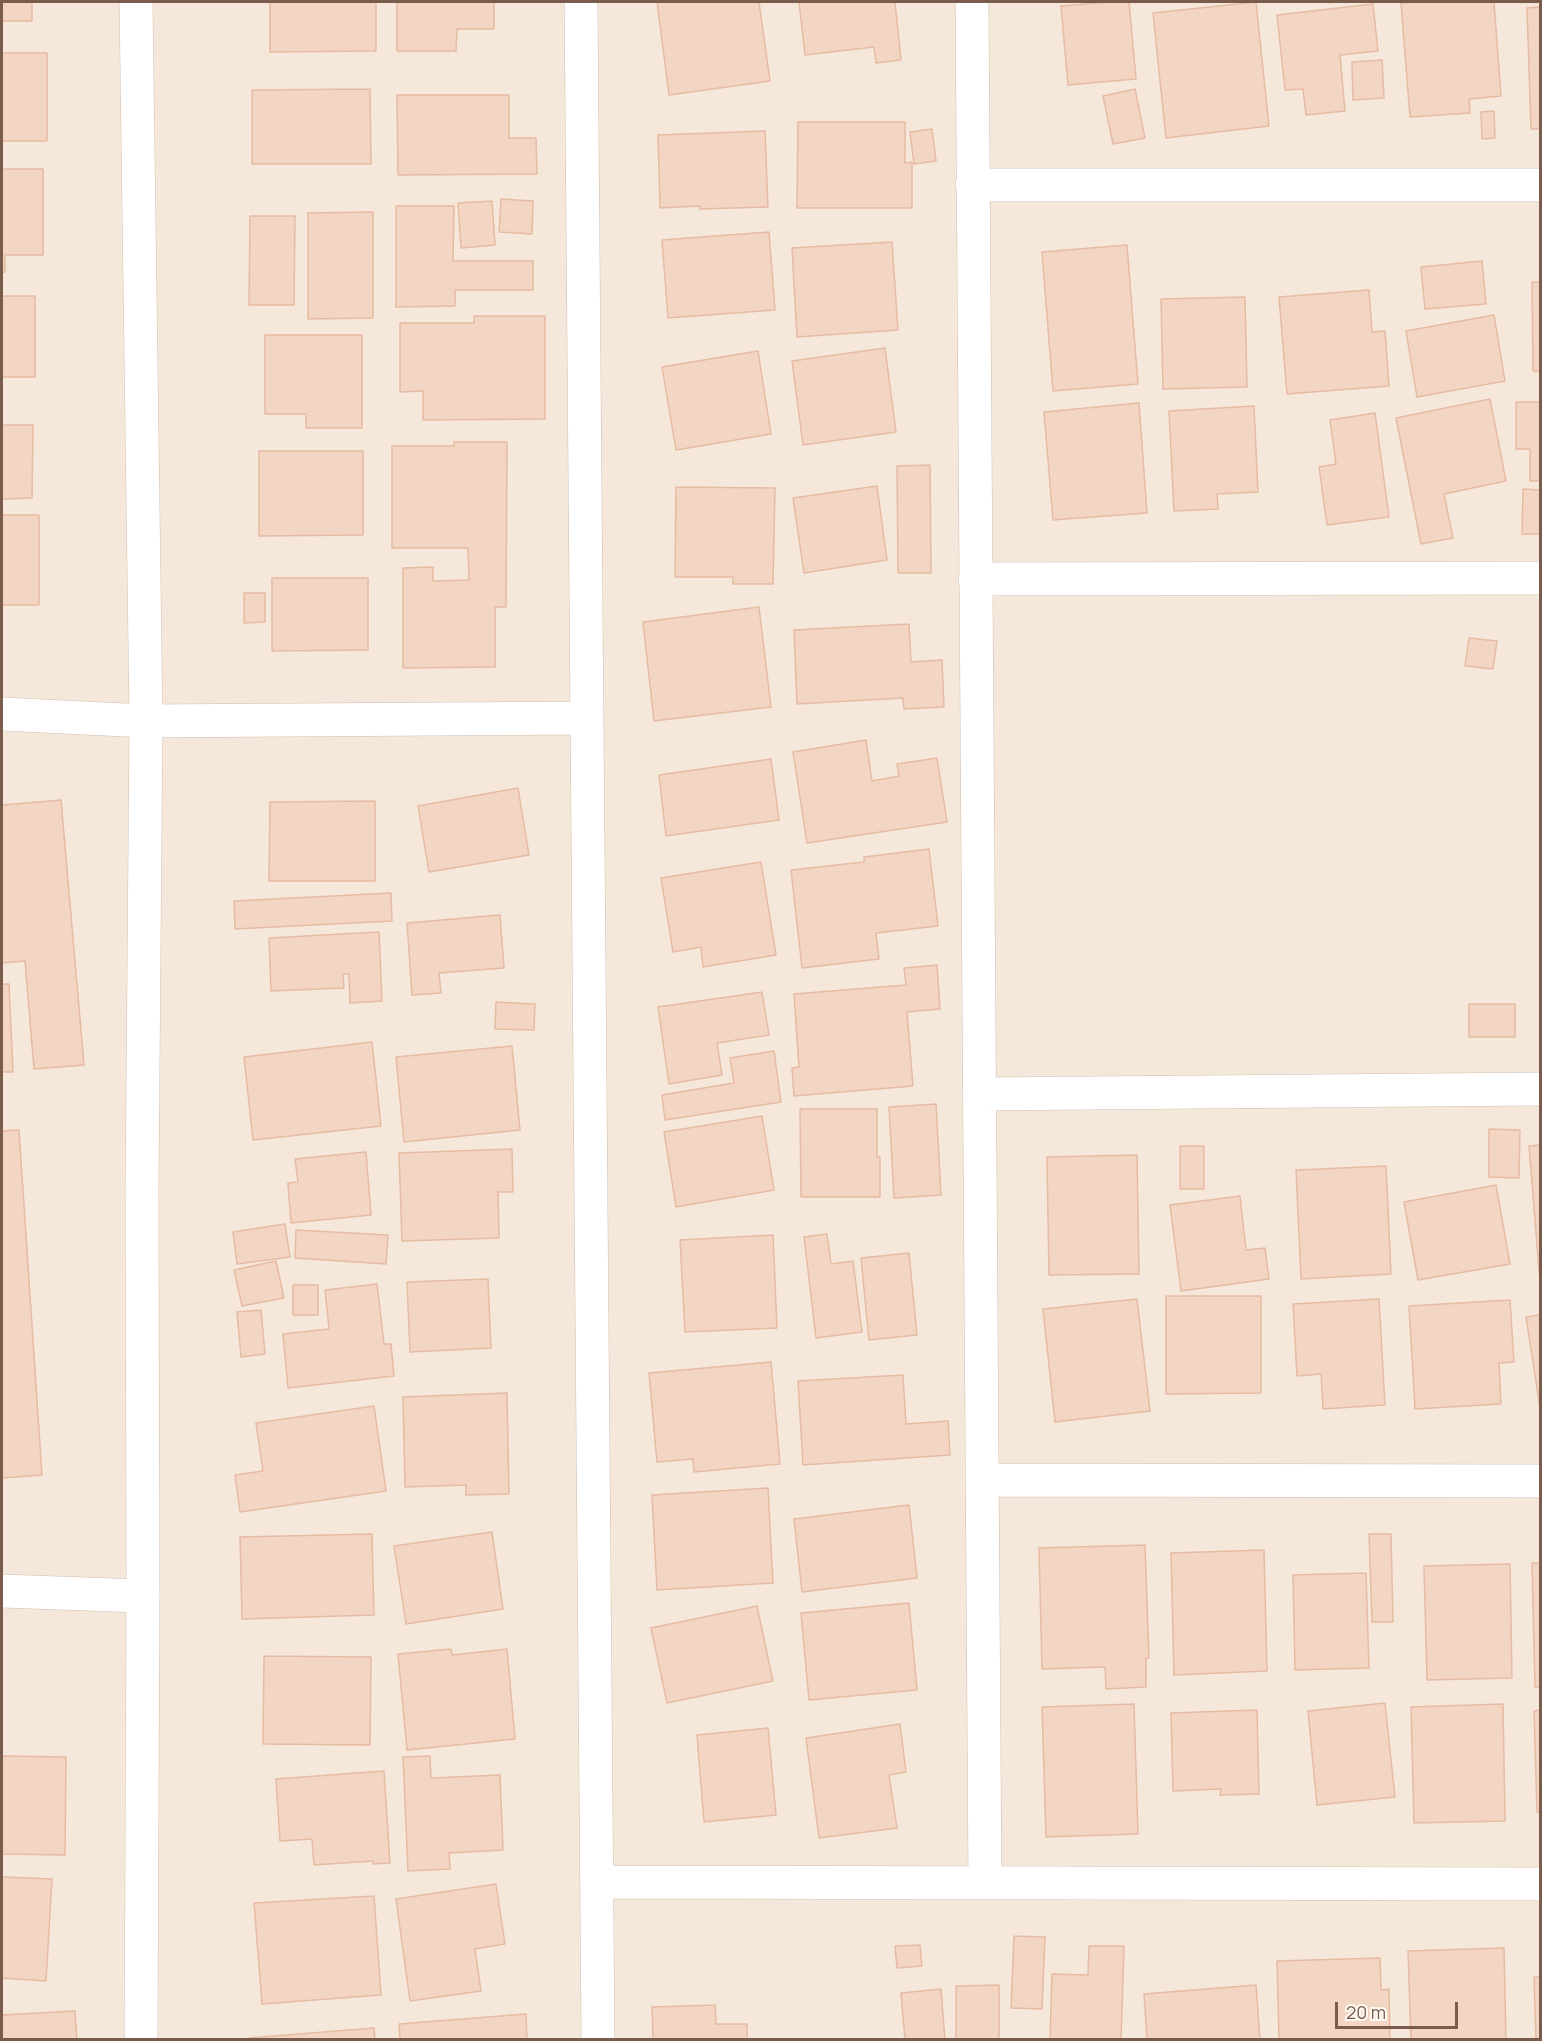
<!DOCTYPE html>
<style>
body{margin:0}
#map{position:relative;width:1542px;height:2041px;overflow:hidden;background:#fdf6ec;font-family:Manrope,sans-serif}
canvas{display:block}
.frame{position:absolute;inset:0;border:3px solid #7a5c4d;pointer-events:none}
.scale{position:absolute;left:1335px;top:2002px;width:123px;height:27px;box-sizing:border-box;border:3px solid #7a5c4d;border-top:0;padding-left:8px;font-size:18px;line-height:21px;white-space:nowrap;color:#7a5c4d;-webkit-text-stroke:4px #fffaf3;paint-order:stroke}
</style>
<div id="map">
<canvas width="1542" height="2041"></canvas>
<div class="frame"></div>
<div class="scale">20 m</div>
</div>
<script>
const ctx = document.querySelector('canvas').getContext('2d');
ctx.lineJoin = 'round';
function fillPath(path, color) { ctx.fillStyle = color; ctx.fill(path, 'evenodd'); }
const toPath = rows => new Path2D(rows.map(r => 'M' + r).join(''));
function strokePath(path, color, width, dash) { ctx.strokeStyle = color; ctx.lineWidth = width; ctx.lineCap = dash ? 'butt' : 'round'; ctx.setLineDash(dash || []); ctx.stroke(path); }
fillPath(toPath([
 [2,2,1540,2,1540,2039,2,2039]
]), '#f5e8da');
const building = toPath([
 [2,2,32,2,32,21,2,21,2,2],
 [270,2,376,2,376,51,270,52,270,2],
 [397,2,494,2,494,29,457,29,456,51,397,51,397,2],
 [657,2,759,2,770,81,669,95,657,2],
 [799,2,895,2,901,60,876,63,874,47,805,55,799,2],
 [1109,2,1129,2,1136,79,1068,85,1061,6,1109,2],
 [1256,2,1269,126,1166,138,1153,13,1256,2],
 [1419,2,1494,2,1501,96,1469,99,1470,113,1410,117,1401,3,1419,2],
 [1373,4,1378,51,1340,55,1345,111,1306,115,1303,89,1285,90,1277,15,1373,4],
 [1540,7,1540,129,1531,129,1527,8,1540,7],
 [2,53,47,53,47,141,2,141,2,53],
 [1382,60,1384,98,1353,100,1352,62,1382,60],
 [370,89,371,164,252,164,252,90,370,89],
 [1135,89,1145,138,1113,144,1103,96,1135,89],
 [397,95,509,95,509,138,536,138,537,174,398,175,397,95],
 [1494,111,1495,138,1482,139,1481,112,1494,111],
 [798,122,905,122,905,163,912,162,912,208,797,208,798,122],
 [932,129,936,161,914,164,910,132,932,129],
 [765,131,768,207,700,209,700,206,660,208,658,135,765,131],
 [2,169,43,169,43,255,5,255,5,272,2,272,2,169],
 [501,199,533,201,532,234,499,232,501,199],
 [492,201,495,245,461,248,458,203,492,201],
 [396,206,454,206,453,261,533,261,533,290,455,290,455,306,396,307,396,206],
 [373,212,373,318,308,319,308,213,373,212],
 [250,216,295,216,294,305,249,305,250,216],
 [769,232,775,310,668,318,662,240,769,232],
 [892,242,898,330,797,337,792,248,892,242],
 [1127,245,1138,384,1053,391,1042,252,1127,245],
 [1482,261,1486,304,1425,309,1421,267,1482,261],
 [1532,282,1540,282,1540,371,1533,371,1532,282],
 [1369,290,1372,332,1385,331,1389,386,1287,394,1279,297,1369,290],
 [2,296,35,296,35,377,2,377,2,296],
 [1245,297,1247,387,1163,389,1161,299,1245,297],
 [1494,315,1505,381,1417,397,1406,331,1494,315],
 [474,316,545,316,545,419,423,420,423,391,400,392,400,323,474,323,474,316],
 [265,335,362,335,362,428,306,428,306,414,265,414,265,335],
 [885,348,896,432,803,445,792,361,885,348],
 [758,351,771,434,676,450,662,367,758,351],
 [1490,399,1506,481,1444,494,1453,538,1421,544,1396,418,1490,399],
 [1516,402,1540,402,1540,481,1530,481,1530,449,1516,449,1516,402],
 [1139,403,1147,513,1053,520,1044,412,1139,403],
 [1254,406,1258,492,1217,494,1218,509,1174,511,1169,411,1254,406],
 [1375,413,1389,517,1327,525,1319,467,1336,464,1330,420,1375,413],
 [2,425,33,425,32,498,2,499,2,425],
 [454,442,507,442,506,607,495,607,495,667,403,668,403,568,433,567,433,581,469,580,468,548,392,548,392,446,454,446,454,442],
 [259,451,363,451,363,535,259,536,259,451],
 [930,465,931,573,898,573,897,466,930,465],
 [877,486,887,560,804,573,793,498,877,486],
 [676,487,775,488,773,584,733,584,733,577,675,577,676,487],
 [1523,489,1540,490,1540,534,1522,534,1523,489],
 [2,515,39,515,39,605,2,605,2,515],
 [272,578,368,578,368,650,272,651,272,578],
 [244,593,265,593,265,622,244,623,244,593],
 [759,607,771,707,654,721,643,622,759,607],
 [909,624,911,662,942,660,944,707,904,709,903,698,797,704,794,630,909,624],
 [1469,638,1497,641,1493,669,1465,666,1469,638],
 [866,740,872,781,899,776,897,764,937,758,947,822,807,843,793,752,866,740],
 [771,759,779,820,666,836,659,775,771,759],
 [518,788,529,855,429,872,418,806,518,788],
 [61,800,84,1065,34,1069,25,961,2,963,2,805,61,800],
 [375,801,375,881,269,881,270,802,375,801],
 [929,849,938,926,876,933,879,959,802,968,791,870,864,862,864,857,929,849],
 [761,862,776,955,703,967,701,947,673,952,661,878,761,862],
 [391,893,392,921,235,929,234,901,391,893],
 [500,915,504,968,439,973,441,993,412,995,407,923,500,915],
 [379,932,382,1001,350,1003,349,974,343,974,344,988,271,991,269,938,379,932],
 [937,965,940,1009,907,1012,913,1086,794,1096,792,1068,799,1067,794,994,906,985,904,968,937,965],
 [2,984,9,984,13,1072,2,1072,2,984],
 [762,992,769,1035,717,1043,722,1075,669,1084,658,1007,762,992],
 [496,1002,535,1004,534,1030,495,1029,496,1002],
 [1469,1004,1515,1004,1515,1037,1469,1037,1469,1004],
 [372,1042,381,1126,253,1140,244,1057,372,1042],
 [512,1046,520,1130,404,1142,396,1057,512,1046],
 [774,1051,781,1102,665,1120,662,1095,734,1083,730,1058,774,1051],
 [936,1104,941,1195,894,1198,889,1107,936,1104],
 [800,1109,877,1109,877,1157,880,1157,880,1197,801,1197,800,1109],
 [762,1116,774,1190,676,1207,664,1132,762,1116],
 [1489,1129,1520,1130,1519,1178,1489,1177,1489,1129],
 [19,1130,42,1475,2,1478,2,1131,19,1130],
 [1540,1145,1540,1282,1529,1146,1540,1145],
 [1180,1146,1204,1146,1204,1189,1180,1189,1180,1146],
 [512,1149,513,1192,498,1192,499,1238,402,1241,399,1153,512,1149],
 [366,1152,371,1215,291,1223,288,1183,298,1182,295,1159,366,1152],
 [1137,1155,1139,1274,1049,1275,1047,1157,1137,1155],
 [1386,1166,1391,1274,1301,1279,1296,1170,1386,1166],
 [1496,1185,1510,1264,1418,1280,1404,1202,1496,1185],
 [1240,1196,1246,1250,1265,1248,1269,1279,1181,1291,1170,1205,1240,1196],
 [285,1224,290,1257,237,1264,233,1232,285,1224],
 [296,1230,388,1235,386,1264,295,1258,296,1230],
 [827,1234,831,1264,853,1261,862,1332,816,1338,804,1237,827,1234],
 [773,1235,777,1328,685,1332,680,1240,773,1235],
 [909,1253,917,1335,869,1340,861,1258,909,1253],
 [276,1261,284,1298,242,1306,234,1270,276,1261],
 [488,1279,491,1348,410,1352,407,1282,488,1279],
 [377,1284,384,1344,391,1344,394,1376,288,1388,283,1334,329,1329,325,1290,377,1284],
 [293,1285,318,1285,318,1315,293,1315,293,1285],
 [1166,1296,1261,1296,1261,1393,1166,1394,1166,1296],
 [1137,1299,1150,1411,1055,1422,1043,1309,1137,1299],
 [1379,1299,1385,1405,1323,1409,1321,1374,1297,1376,1293,1304,1379,1299],
 [1510,1300,1514,1362,1499,1363,1501,1404,1415,1409,1409,1306,1510,1300],
 [261,1310,265,1354,241,1357,237,1312,261,1310],
 [1540,1315,1540,1408,1526,1317,1540,1315],
 [771,1362,780,1464,694,1472,693,1459,657,1462,649,1373,771,1362],
 [903,1375,906,1424,948,1421,950,1455,803,1465,798,1381,903,1375],
 [507,1393,509,1494,466,1495,466,1485,405,1487,403,1397,507,1393],
 [374,1406,386,1491,240,1512,235,1475,263,1471,256,1423,374,1406],
 [768,1488,773,1583,657,1590,652,1495,768,1488],
 [909,1505,917,1578,802,1592,794,1519,909,1505],
 [492,1532,503,1609,406,1624,394,1546,492,1532],
 [372,1534,374,1615,242,1619,240,1537,372,1534],
 [1369,1534,1391,1534,1393,1622,1372,1622,1369,1534],
 [1145,1545,1149,1658,1146,1658,1146,1687,1106,1689,1105,1667,1042,1669,1039,1548,1145,1545],
 [1264,1550,1267,1671,1174,1675,1171,1553,1264,1550],
 [1532,1563,1540,1563,1540,1687,1535,1687,1532,1563],
 [1510,1564,1512,1678,1427,1680,1424,1566,1510,1564],
 [1366,1573,1369,1668,1295,1670,1293,1575,1366,1573],
 [909,1603,917,1690,809,1700,801,1613,909,1603],
 [757,1606,773,1681,667,1703,651,1628,757,1606],
 [451,1649,452,1655,507,1649,515,1739,407,1750,398,1654,451,1649],
 [264,1656,371,1657,370,1745,263,1744,264,1656],
 [1385,1703,1395,1797,1317,1805,1308,1711,1385,1703],
 [1134,1704,1138,1834,1046,1837,1042,1707,1134,1704],
 [1503,1704,1505,1821,1414,1823,1411,1707,1503,1704],
 [1257,1710,1259,1794,1220,1795,1221,1789,1173,1791,1171,1713,1257,1710],
 [1540,1710,1540,1812,1537,1812,1534,1711,1540,1710],
 [900,1724,906,1772,889,1775,897,1828,819,1838,806,1738,900,1724],
 [768,1728,776,1815,704,1822,697,1735,768,1728],
 [2,1756,66,1757,65,1855,2,1854,2,1756],
 [430,1756,431,1778,500,1775,503,1850,449,1853,450,1869,408,1871,403,1757,430,1756],
 [384,1771,390,1863,373,1864,373,1861,314,1865,312,1839,280,1841,276,1779,384,1771],
 [2,1877,52,1879,46,1981,2,1978,2,1877],
 [496,1884,505,1944,475,1949,481,1991,410,2001,396,1899,496,1884],
 [374,1896,381,1995,262,2004,254,1903,374,1896],
 [1014,1936,1045,1937,1042,2009,1011,2008,1014,1936],
 [920,1945,922,1966,897,1968,895,1946,920,1945],
 [1089,1946,1124,1946,1121,2040,1050,2040,1052,1974,1088,1975,1089,1946],
 [1504,1948,1506,2040,1411,2040,1408,1951,1504,1948],
 [1380,1958,1381,1990,1389,1989,1390,2040,1279,2040,1277,1961,1380,1958],
 [1534,1977,1540,1977,1540,2040,1536,2040,1534,1977],
 [999,1985,999,2040,956,2040,956,1986,999,1985],
 [1256,1985,1260,2040,1147,2040,1144,1994,1256,1985],
 [941,1989,945,2040,905,2040,901,1993,941,1989],
 [715,2005,716,2024,747,2024,747,2040,653,2040,652,2007,715,2005],
 [75,2011,77,2040,2,2040,2,2015,75,2011],
 [526,2014,527,2040,400,2040,399,2024,526,2014],
 [374,2028,375,2040,249,2040,249,2038,374,2028]
]);
fillPath(building, '#f3d5c3');
strokePath(building, '#e6bba3', 1.5);
const street = toPath([
 [581,2,598,2040],
 [972,2,985,1883],
 [972,185,1540,185],
 [975,579,1540,578],
 [2,714,146,721,587,718],
 [979,1094,1540,1089],
 [982,1480,1540,1481],
 [2,1591,143,1596],
 [597,1882,1540,1884]
]);
const secondary = toPath([
 [136,2,146,721,142,1190,143,1596,141,2040]
]);
strokePath(street, '#d1beb0', 34);
strokePath(secondary, '#d6c0b0', 34);
strokePath(street, '#fff', 33);
strokePath(secondary, '#fff', 33);
</script>
